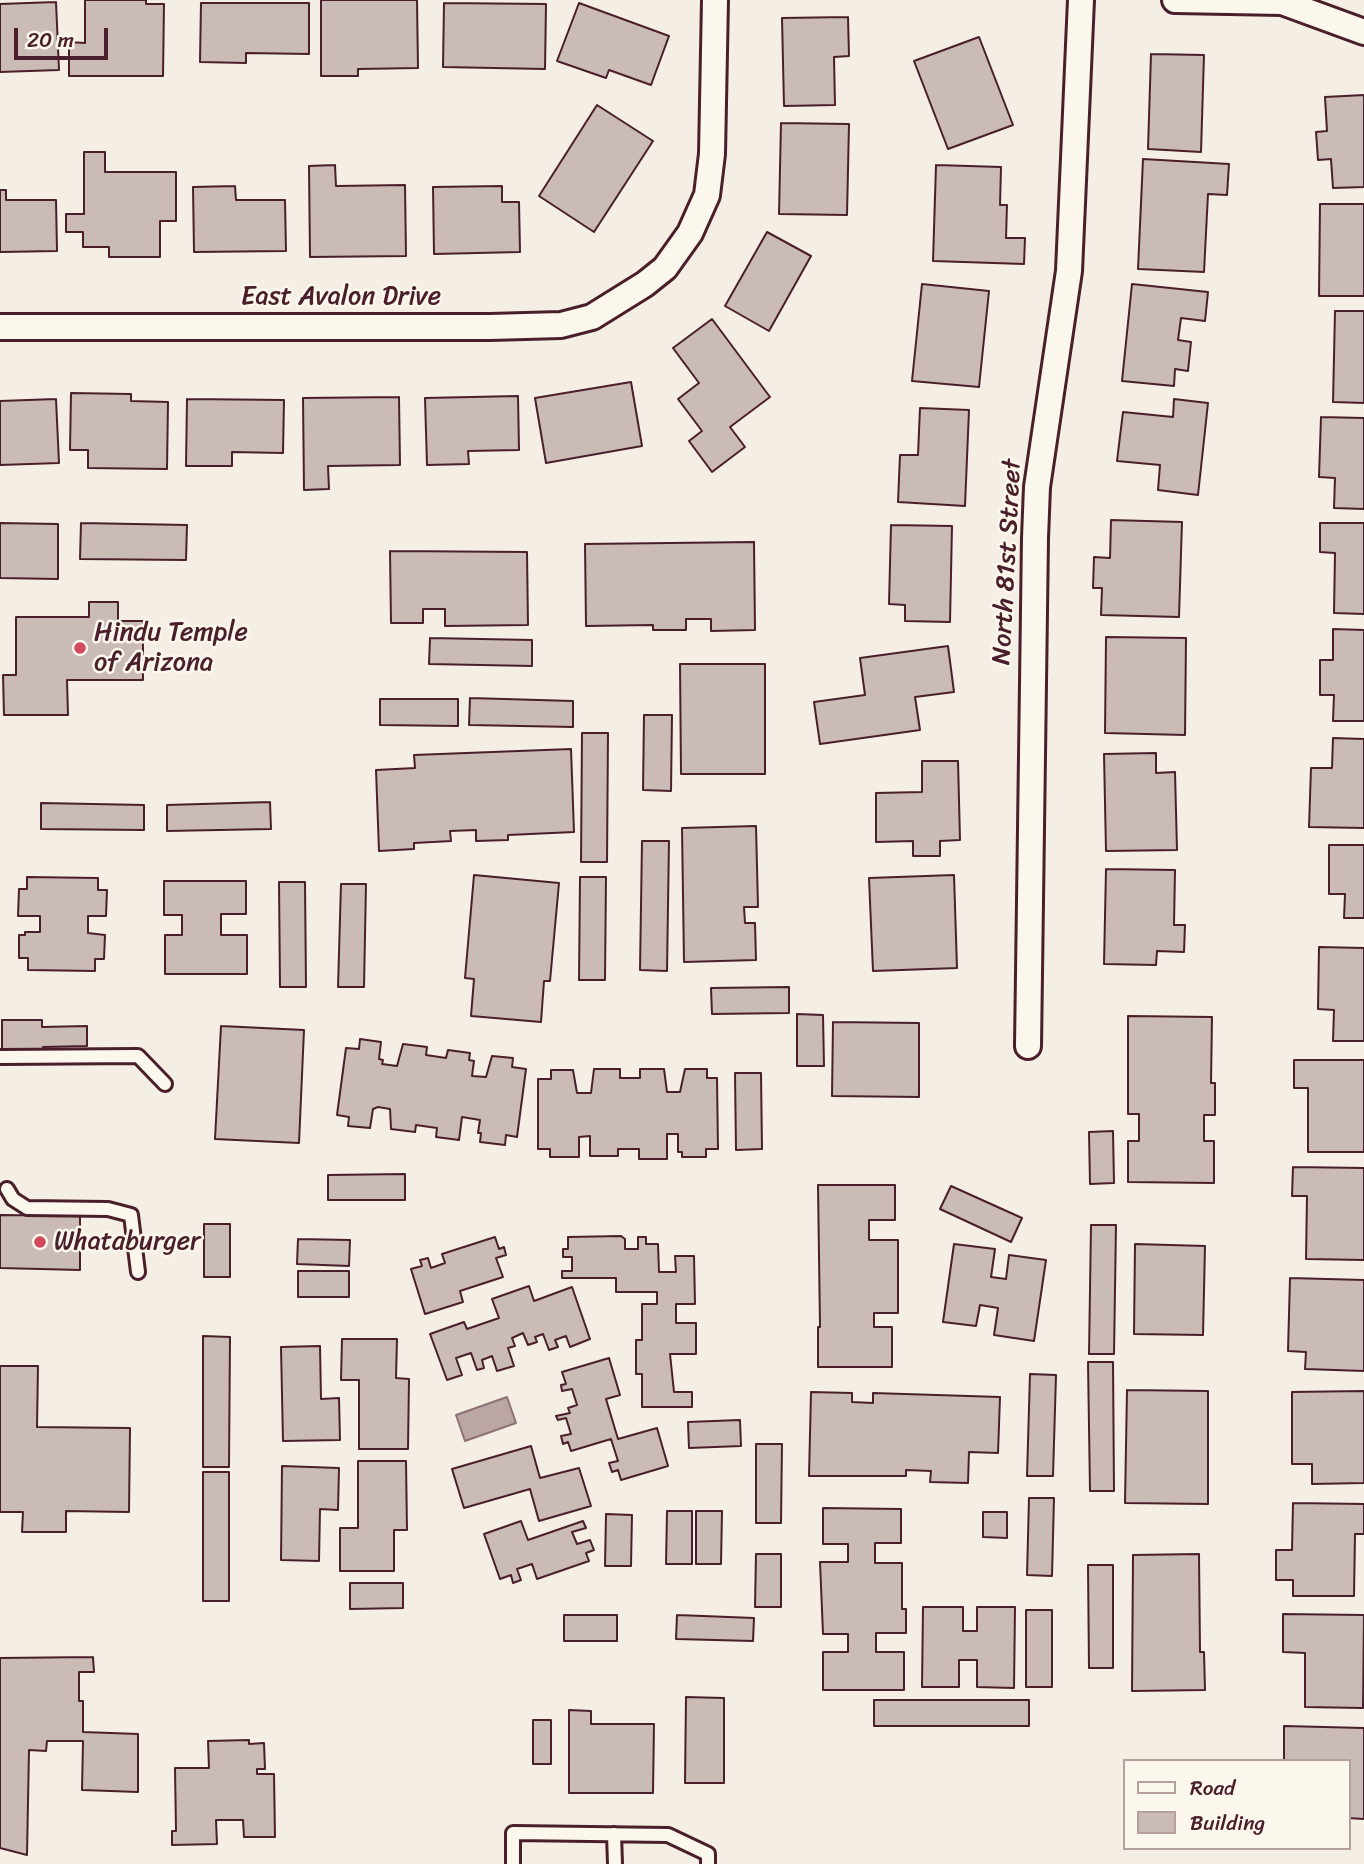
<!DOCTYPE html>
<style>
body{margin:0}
#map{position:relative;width:1364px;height:1864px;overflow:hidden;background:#f4eee4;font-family:Sriracha,sans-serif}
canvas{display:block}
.legend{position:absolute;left:1123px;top:1759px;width:228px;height:91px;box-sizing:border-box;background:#fbf7ec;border:2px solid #b4a19f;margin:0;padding:9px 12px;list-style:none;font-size:21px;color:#4a1f2b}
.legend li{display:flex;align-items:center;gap:14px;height:35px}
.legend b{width:35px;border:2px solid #b4a19f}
.scale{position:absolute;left:14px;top:28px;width:94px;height:32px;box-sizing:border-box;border:4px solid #4a1f2b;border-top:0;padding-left:9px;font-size:21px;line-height:24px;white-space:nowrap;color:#4a1f2b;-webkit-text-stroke:5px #fbf7ec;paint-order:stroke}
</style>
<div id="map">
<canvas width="1364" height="1864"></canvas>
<ul class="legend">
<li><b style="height:9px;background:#fbf7ec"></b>Road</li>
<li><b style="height:19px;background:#cabbb6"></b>Building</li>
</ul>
<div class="scale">20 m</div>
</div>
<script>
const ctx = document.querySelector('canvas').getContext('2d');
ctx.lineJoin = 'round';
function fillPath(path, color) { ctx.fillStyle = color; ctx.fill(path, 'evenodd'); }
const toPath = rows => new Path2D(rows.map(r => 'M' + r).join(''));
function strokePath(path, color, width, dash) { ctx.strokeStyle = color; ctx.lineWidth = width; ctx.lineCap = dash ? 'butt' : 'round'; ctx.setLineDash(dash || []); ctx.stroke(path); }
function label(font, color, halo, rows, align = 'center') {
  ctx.font = font + ' Sriracha,sans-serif'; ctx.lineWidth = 5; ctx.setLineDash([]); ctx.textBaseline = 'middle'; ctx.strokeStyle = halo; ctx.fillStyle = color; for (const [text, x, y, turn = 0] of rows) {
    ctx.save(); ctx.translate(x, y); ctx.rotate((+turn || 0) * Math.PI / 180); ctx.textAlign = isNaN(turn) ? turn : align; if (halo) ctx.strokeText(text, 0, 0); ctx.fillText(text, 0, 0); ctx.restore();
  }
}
const water = toPath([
 [507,1397,516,1423,465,1441,456,1415,507,1397]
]);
fillPath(water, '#baa7a5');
strokePath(water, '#8d7174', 2);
const building = toPath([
 [85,0,146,0,146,4,164,4,163,76,69,76,69,42,85,43,85,0],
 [321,0,417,0,418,68,358,69,358,76,321,76,321,0],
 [56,2,59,70,0,72,0,4,56,2],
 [201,3,309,3,309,54,246,53,246,63,200,62,201,3],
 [444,3,546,4,545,69,443,67,444,3],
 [579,3,669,36,651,85,609,70,606,78,557,61,579,3],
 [848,17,849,56,834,57,835,105,784,106,782,18,848,17],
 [979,37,1013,125,948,149,914,61,979,37],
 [1151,54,1204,55,1201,152,1148,149,1151,54],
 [1364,95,1364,187,1333,188,1331,159,1318,160,1316,132,1327,131,1325,97,1364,95],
 [597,105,653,141,594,232,539,196,597,105],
 [781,123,849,124,847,215,779,214,781,123],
 [84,152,105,152,105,172,176,172,176,221,160,221,160,257,109,257,109,247,83,247,83,232,66,232,66,214,84,214,84,152],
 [1143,159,1229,164,1227,195,1208,194,1204,272,1138,269,1143,159],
 [335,165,336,186,405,185,406,256,310,257,309,166,335,165],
 [936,165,1001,167,1000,205,1007,205,1006,238,1025,238,1024,264,933,261,936,165],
 [235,186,236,200,285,200,286,251,194,252,193,187,235,186],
 [502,186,502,202,519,202,520,252,434,254,433,187,502,186],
 [0,190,6,190,6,200,56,200,57,251,0,252,0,190],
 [1320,204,1364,204,1364,296,1319,296,1320,204],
 [767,232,811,256,769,331,725,306,767,232],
 [922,284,989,291,979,387,912,381,922,284],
 [1132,284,1208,292,1205,321,1181,318,1178,340,1191,342,1188,371,1175,369,1174,386,1122,381,1132,284],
 [1335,311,1364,311,1364,403,1333,402,1335,311],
 [712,319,770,397,730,427,745,447,712,472,689,441,702,431,678,399,699,383,673,348,712,319],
 [631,382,642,446,546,463,535,398,631,382],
 [71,393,131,394,131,401,168,402,167,469,88,468,88,450,70,450,71,393],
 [518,396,519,450,468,451,469,464,427,465,425,398,518,396],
 [399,397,400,465,328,466,329,489,304,490,303,398,399,397],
 [56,399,59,463,0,465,0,401,56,399],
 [187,399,284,400,283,453,232,452,232,466,186,466,187,399],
 [1174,399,1208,403,1198,495,1158,490,1160,465,1117,461,1123,412,1173,417,1174,399],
 [920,408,969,410,965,506,898,502,900,455,918,455,920,408],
 [1321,417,1364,418,1364,509,1334,508,1335,478,1319,477,1321,417],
 [1111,520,1182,522,1179,617,1101,615,1102,588,1093,588,1094,557,1110,558,1111,520],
 [0,523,58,524,58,579,0,578,0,523],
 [81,523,187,525,186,560,80,559,81,523],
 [1320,523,1364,523,1364,614,1334,613,1335,553,1320,552,1320,523],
 [891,525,952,526,950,622,905,621,905,605,889,604,891,525],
 [754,542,755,630,711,631,711,619,686,619,686,630,653,630,653,625,586,626,585,544,754,542],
 [390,551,527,552,528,625,445,626,445,609,423,609,423,623,391,623,390,551],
 [89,602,118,602,118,621,143,621,143,680,67,680,68,715,4,715,3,675,16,675,16,617,89,617,89,602],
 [1333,629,1364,630,1364,721,1333,721,1334,695,1320,695,1320,660,1333,660,1333,629],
 [1106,637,1186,638,1185,735,1105,733,1106,637],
 [430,638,532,640,532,666,429,664,430,638],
 [948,646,954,692,915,697,920,730,820,744,814,702,865,695,860,658,948,646],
 [680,664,765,664,765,774,681,774,680,664],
 [470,698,573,701,573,727,469,725,470,698],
 [380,699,458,699,458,726,380,725,380,699],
 [644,715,672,715,671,791,643,790,644,715],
 [582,733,608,733,607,862,581,862,582,733],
 [1333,738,1364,739,1364,828,1309,827,1311,768,1332,768,1333,738],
 [571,749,574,832,508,835,508,840,476,841,476,830,450,831,451,841,414,843,414,849,379,851,376,770,415,768,414,755,571,749],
 [1156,753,1156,773,1175,772,1177,850,1106,851,1104,754,1156,753],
 [922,761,958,761,960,840,940,841,940,856,913,856,913,841,876,842,876,793,922,792,922,761],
 [270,802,271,829,167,831,167,805,270,802],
 [41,803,144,805,144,830,41,829,41,803],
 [756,826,758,907,744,907,745,923,755,923,756,960,684,962,682,828,756,826],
 [642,841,669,841,667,971,640,970,642,841],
 [1329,845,1364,845,1364,918,1344,918,1345,894,1329,894,1329,845],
 [1106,869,1175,870,1174,925,1185,925,1184,952,1157,951,1156,965,1104,964,1106,869],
 [474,875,559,883,550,981,544,981,541,1022,471,1016,474,979,465,978,474,875],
 [954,875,957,968,873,971,869,878,954,875],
 [27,877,98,878,98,890,107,890,106,916,88,916,88,933,105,935,104,959,95,959,95,971,28,970,28,958,19,958,19,935,25,935,25,932,40,932,40,916,18,916,19,889,27,889,27,877],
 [580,877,606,877,605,980,579,980,580,877],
 [164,881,246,881,246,914,221,914,221,935,247,935,247,974,165,974,165,935,182,935,182,915,164,915,164,881],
 [279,882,305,882,306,987,280,987,279,882],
 [341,884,366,884,364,987,338,987,341,884],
 [1319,947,1364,948,1364,1041,1333,1041,1334,1010,1318,1009,1319,947],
 [789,987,789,1013,712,1014,711,988,789,987],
 [797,1014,823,1015,824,1066,797,1066,797,1014],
 [1128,1016,1212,1017,1211,1083,1215,1083,1215,1115,1204,1115,1204,1141,1214,1141,1214,1183,1128,1182,1128,1141,1139,1141,1139,1114,1128,1114,1128,1016],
 [2,1020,42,1020,42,1027,87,1026,87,1046,43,1047,43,1053,2,1054,2,1020],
 [833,1022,919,1023,919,1097,832,1096,833,1022],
 [221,1026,304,1030,299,1143,215,1139,221,1026],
 [360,1039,381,1042,379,1059,383,1060,382,1064,397,1066,403,1044,427,1047,426,1055,446,1058,448,1050,470,1053,469,1060,474,1061,472,1076,486,1077,492,1056,513,1058,512,1067,526,1069,517,1137,506,1135,505,1145,480,1142,481,1133,478,1133,480,1120,462,1117,459,1140,436,1137,437,1128,416,1125,415,1132,391,1129,390,1109,378,1107,373,1109,370,1128,348,1126,349,1117,337,1115,346,1048,359,1049,360,1039],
 [1294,1060,1364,1060,1364,1152,1308,1152,1308,1088,1294,1088,1294,1060],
 [594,1069,620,1069,620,1078,640,1078,640,1069,664,1069,667,1092,680,1092,685,1069,707,1069,707,1078,717,1078,718,1149,706,1149,706,1157,682,1157,682,1152,678,1152,678,1134,667,1134,667,1159,639,1159,639,1149,618,1149,618,1156,590,1156,590,1136,579,1137,579,1157,550,1157,550,1149,538,1149,538,1079,551,1079,551,1070,573,1070,577,1093,591,1093,594,1069],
 [735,1073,761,1073,762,1149,736,1150,735,1073],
 [1113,1131,1114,1183,1090,1184,1089,1132,1113,1131],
 [1293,1167,1364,1168,1364,1260,1306,1259,1307,1196,1292,1196,1293,1167],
 [405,1174,405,1200,328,1200,328,1175,405,1174],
 [818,1185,895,1185,895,1220,869,1220,869,1240,898,1240,898,1313,874,1313,874,1327,892,1327,892,1367,818,1367,818,1327,820,1327,818,1185],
 [951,1186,1022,1218,1011,1242,940,1209,951,1186],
 [0,1215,80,1216,80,1270,0,1268,0,1215],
 [204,1224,230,1224,230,1277,204,1277,204,1224],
 [1091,1225,1116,1225,1114,1354,1089,1354,1091,1225],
 [621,1236,625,1239,625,1249,638,1249,638,1237,646,1237,646,1244,658,1244,659,1272,676,1272,675,1256,694,1256,695,1304,676,1304,676,1323,696,1323,696,1354,670,1354,674,1392,692,1392,692,1407,642,1407,642,1374,636,1374,636,1340,642,1340,642,1304,657,1304,657,1292,616,1292,616,1278,562,1278,562,1271,572,1271,572,1257,563,1257,563,1249,568,1249,568,1237,621,1236],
 [495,1237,499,1249,504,1247,506,1255,496,1258,503,1277,460,1291,463,1302,425,1314,411,1269,422,1266,420,1260,428,1258,431,1268,445,1263,442,1254,495,1237],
 [298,1239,350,1240,349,1266,297,1264,298,1239],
 [954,1244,995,1249,991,1277,1006,1279,1009,1255,1046,1260,1034,1341,994,1335,998,1308,980,1305,976,1326,943,1322,954,1244],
 [1135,1244,1205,1246,1203,1335,1134,1334,1135,1244],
 [298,1271,349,1271,349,1297,298,1297,298,1271],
 [1290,1278,1364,1280,1364,1371,1305,1369,1306,1352,1288,1351,1290,1278],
 [529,1286,534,1301,572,1287,590,1339,570,1347,566,1336,555,1340,558,1347,549,1350,543,1334,535,1337,537,1342,528,1345,523,1333,512,1338,515,1346,508,1348,514,1366,497,1371,492,1356,482,1360,484,1368,477,1370,471,1353,456,1358,462,1375,447,1380,430,1334,464,1322,467,1329,499,1318,492,1299,529,1286],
 [203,1336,230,1337,229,1467,203,1467,203,1336],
 [342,1339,397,1339,396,1378,409,1379,408,1449,359,1449,359,1380,341,1380,342,1339],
 [320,1346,321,1399,339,1398,340,1440,283,1441,281,1347,320,1346],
 [609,1358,620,1395,606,1399,618,1439,657,1428,668,1466,621,1480,618,1470,612,1472,609,1463,618,1461,611,1439,571,1451,568,1442,563,1444,561,1436,571,1434,566,1418,558,1420,556,1416,570,1413,568,1408,577,1405,572,1389,562,1391,561,1385,566,1384,562,1372,609,1358],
 [1088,1362,1113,1362,1114,1491,1090,1491,1088,1362],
 [0,1366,38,1366,37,1427,130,1428,129,1512,66,1511,66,1532,22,1532,23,1512,0,1512,0,1366],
 [1030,1374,1056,1375,1053,1476,1027,1476,1030,1374],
 [1127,1390,1208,1391,1208,1504,1125,1503,1127,1390],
 [1364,1391,1364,1483,1312,1484,1312,1464,1292,1464,1292,1392,1364,1391],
 [811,1392,852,1393,852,1402,873,1403,873,1393,1000,1397,998,1453,969,1452,968,1483,930,1482,931,1471,906,1470,906,1476,809,1476,811,1392],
 [740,1420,741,1446,689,1448,688,1422,740,1420],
 [756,1444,782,1444,781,1523,756,1523,756,1444],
 [531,1446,540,1478,579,1468,591,1506,539,1521,530,1489,464,1508,452,1469,531,1446],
 [358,1461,406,1461,407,1530,394,1530,394,1571,340,1571,340,1528,358,1528,358,1461],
 [282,1466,339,1468,338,1510,320,1509,319,1561,281,1560,282,1466],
 [203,1472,229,1472,229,1601,203,1601,203,1472],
 [1029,1498,1054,1498,1052,1576,1027,1575,1029,1498],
 [1293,1503,1364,1504,1364,1534,1355,1534,1354,1596,1293,1596,1293,1580,1276,1580,1276,1550,1292,1550,1293,1503],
 [823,1508,901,1509,901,1543,875,1543,875,1563,902,1563,902,1609,906,1609,906,1633,876,1633,876,1652,904,1652,904,1690,823,1690,823,1652,848,1652,848,1634,823,1634,820,1562,848,1562,848,1544,823,1544,823,1508],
 [667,1511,692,1511,692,1564,666,1564,667,1511],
 [696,1511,722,1511,721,1564,696,1564,696,1511],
 [983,1512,1007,1512,1007,1538,983,1537,983,1512],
 [606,1514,632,1515,631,1566,605,1566,606,1514],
 [521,1521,528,1540,583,1521,586,1528,572,1532,577,1544,590,1540,594,1550,586,1553,589,1561,537,1579,532,1564,517,1569,521,1580,513,1583,511,1575,500,1579,484,1534,521,1521],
 [756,1554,781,1554,781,1607,755,1607,756,1554],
 [1199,1554,1200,1652,1204,1652,1205,1690,1132,1691,1133,1555,1199,1554],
 [1088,1565,1113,1565,1113,1668,1089,1668,1088,1565],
 [350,1583,403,1583,403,1608,350,1609,350,1583],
 [923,1607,963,1607,963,1631,977,1631,977,1607,1015,1607,1014,1688,977,1687,977,1660,959,1660,959,1687,922,1687,923,1607],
 [1026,1610,1052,1610,1052,1687,1026,1687,1026,1610],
 [1283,1614,1364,1615,1363,1708,1305,1707,1305,1653,1283,1652,1283,1614],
 [564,1615,617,1615,617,1641,564,1641,564,1615],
 [677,1615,754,1618,753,1641,676,1639,677,1615],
 [93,1657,94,1672,79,1672,79,1701,83,1701,83,1732,138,1734,138,1792,82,1790,83,1741,47,1741,46,1751,29,1750,27,1855,0,1848,0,1658,93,1657],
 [686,1697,724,1698,724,1783,685,1783,686,1697],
 [874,1700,1029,1700,1029,1726,874,1726,874,1700],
 [569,1710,591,1711,591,1724,654,1724,653,1793,569,1793,569,1710],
 [533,1720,551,1720,551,1764,533,1764,533,1720],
 [1284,1726,1364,1728,1364,1819,1348,1818,1348,1761,1284,1761,1284,1726],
 [249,1740,249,1744,264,1743,265,1769,257,1769,257,1774,274,1774,275,1837,244,1837,243,1820,216,1820,217,1844,172,1845,172,1831,176,1831,175,1768,209,1768,208,1741,249,1740]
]);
fillPath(building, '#cabbb6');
strokePath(building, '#4a1f2b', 2);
const service = toPath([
 [0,1057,138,1056,165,1084],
 [7,1189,13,1199,27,1208,108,1209,131,1215,138,1272],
 [614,1834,615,1864],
 [513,1864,513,1833,668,1835,708,1854,708,1864]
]);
const minor = toPath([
 [1175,0,1282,2,1364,32],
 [0,327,490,327,561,325,592,317,645,284,665,268,690,233,707,195,712,154,715,0],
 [1028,1046,1035,538,1037,487,1069,271,1081,0]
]);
strokePath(service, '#4a1f2b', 18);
strokePath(minor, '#4a1f2b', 30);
strokePath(service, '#fbf7ec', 12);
strokePath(minor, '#fbf7ec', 24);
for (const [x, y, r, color] of [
 [80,648,7,"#d1495b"],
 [40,1242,7,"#d1495b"]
]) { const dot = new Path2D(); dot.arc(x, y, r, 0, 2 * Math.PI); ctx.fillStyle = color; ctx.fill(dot); strokePath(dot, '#fbf7ec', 2.5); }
label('26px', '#4a1f2b', '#fbf7ec', [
 ["East Avalon Drive",341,297],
 ["North 81st Street",1008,562,-87]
]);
label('26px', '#4a1f2b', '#fbf7ec', [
 ["Hindu Temple",94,633],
 ["of Arizona",94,663],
 ["Whataburger",54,1242]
], 'left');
</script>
